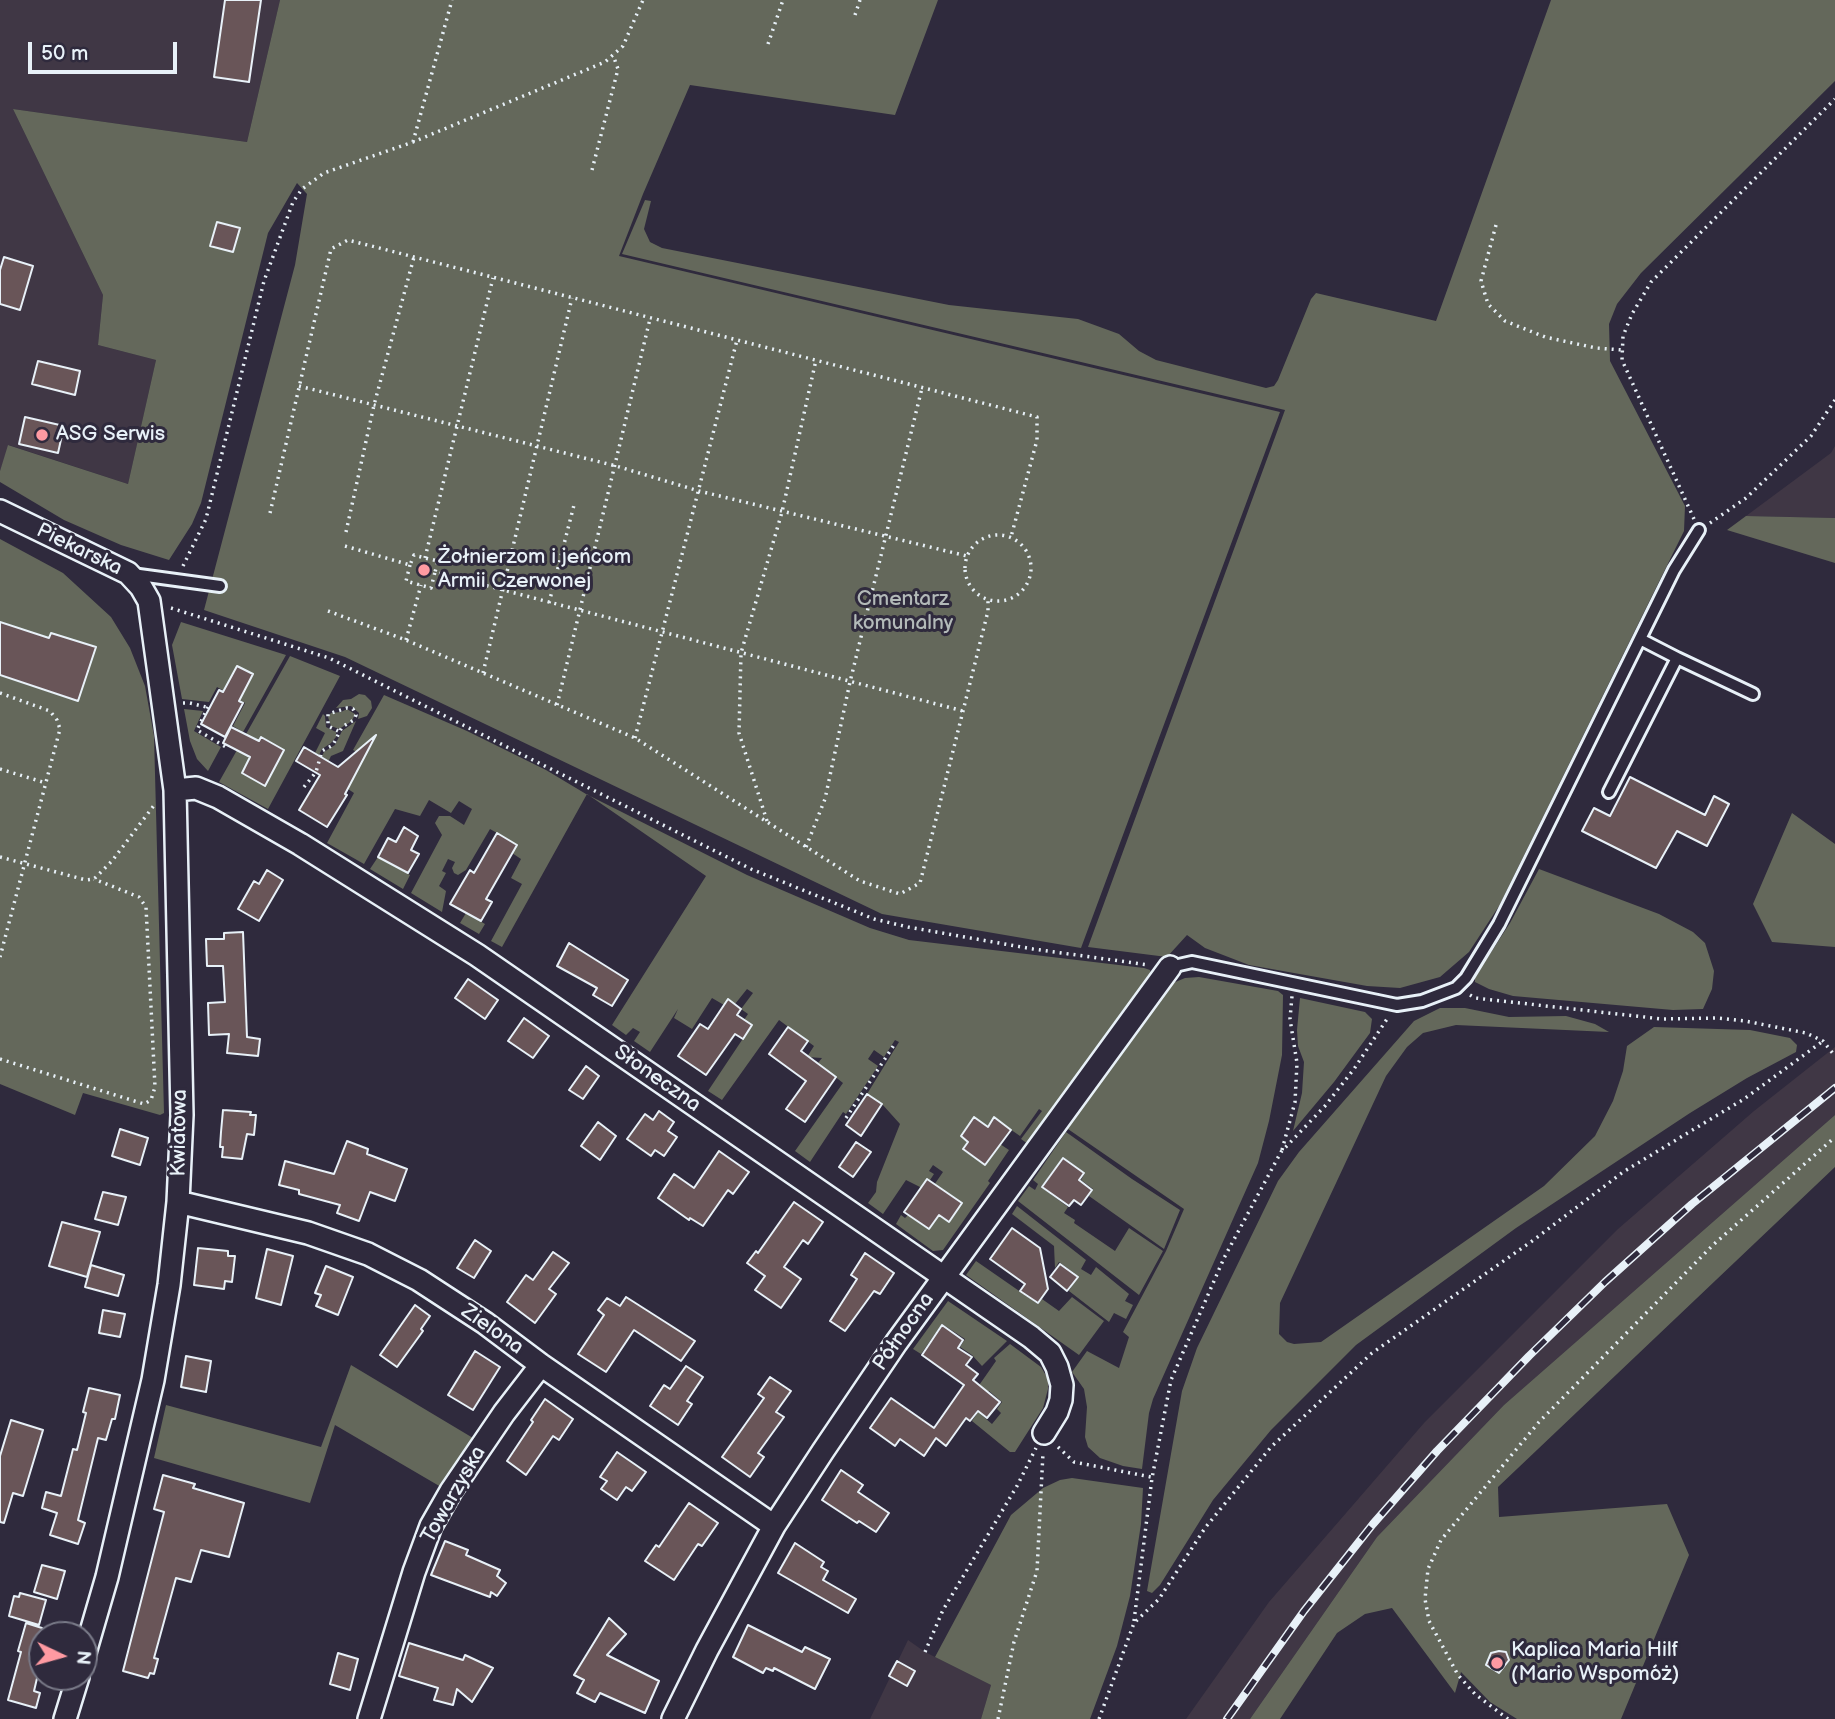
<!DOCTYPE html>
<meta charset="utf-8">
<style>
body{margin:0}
#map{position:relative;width:1835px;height:1719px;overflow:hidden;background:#2f2a3d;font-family:"Balsamiq Sans",sans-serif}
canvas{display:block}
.north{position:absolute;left:28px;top:1621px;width:70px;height:70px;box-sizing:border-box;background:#2f2a3d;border:2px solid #797a88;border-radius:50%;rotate:95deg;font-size:19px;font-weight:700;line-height:28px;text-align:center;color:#e8f1f8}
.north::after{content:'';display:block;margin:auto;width:24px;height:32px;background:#ff9aa2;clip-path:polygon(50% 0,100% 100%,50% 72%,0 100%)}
.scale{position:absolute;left:28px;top:42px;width:149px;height:32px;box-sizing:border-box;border:4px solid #e8f1f8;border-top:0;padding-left:9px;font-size:21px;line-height:24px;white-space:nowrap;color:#e8f1f8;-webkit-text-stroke:5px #2f2a3d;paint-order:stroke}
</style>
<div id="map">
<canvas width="1835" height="1719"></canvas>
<div class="north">N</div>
<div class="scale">50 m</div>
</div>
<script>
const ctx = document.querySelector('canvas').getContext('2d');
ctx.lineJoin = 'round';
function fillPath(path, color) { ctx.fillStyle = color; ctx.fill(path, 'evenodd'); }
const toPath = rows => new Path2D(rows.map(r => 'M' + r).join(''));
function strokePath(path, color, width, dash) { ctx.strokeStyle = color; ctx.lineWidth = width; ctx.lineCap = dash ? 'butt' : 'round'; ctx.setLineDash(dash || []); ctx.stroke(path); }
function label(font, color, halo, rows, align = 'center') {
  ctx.font = font + ' "Balsamiq Sans",sans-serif'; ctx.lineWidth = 6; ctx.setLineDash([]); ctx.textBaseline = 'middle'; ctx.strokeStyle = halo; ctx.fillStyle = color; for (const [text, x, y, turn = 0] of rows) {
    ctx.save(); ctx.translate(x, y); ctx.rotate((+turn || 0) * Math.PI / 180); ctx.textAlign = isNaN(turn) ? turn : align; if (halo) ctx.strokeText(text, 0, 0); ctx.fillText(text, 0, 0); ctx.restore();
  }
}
fillPath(toPath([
 [0,0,280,0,247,142,13,109,103,295,98,345,156,360,128,484,9,445,0,471],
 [1835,446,1835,518,1746,516,1831,453],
 [1835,1047,1835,1115,1504,1405,1377,1537,1250,1719,1186,1719,1269,1602,1424,1423,1618,1229,1754,1111],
 [908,1640,925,1652,991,1685,981,1719,870,1719]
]), '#403745');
fillPath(toPath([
 [280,0,938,0,895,115,690,85,643,194,619,256,1280,412,1081,948,882,914,345,657,204,610,295,265,307,194,297,183,268,233,201,503,192,524,169,560,121,545,64,520,0,482,0,471,8,445,128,484,156,360,98,345,103,295,13,109,247,142],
 [1551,0,1835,0,1835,81,1641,273,1617,304,1609,324,1610,361,1685,506,1684,531,1499,906,1469,952,1440,977,1400,988,1367,986,1249,965,1205,948,1187,935,1167,957,1088,947,1285,410,622,254,645,200,651,201,644,229,650,242,662,248,949,305,1078,319,1119,334,1139,351,1156,360,1266,388,1274,386,1278,380,1311,299,1316,293,1436,321],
 [1746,516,1835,518,1835,563,1727,530],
 [0,539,63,573,111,617,130,648,145,686,154,736,164,1113,160,1115,83,1093,75,1115,0,1084],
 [181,622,286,655,243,732,233,726,245,703,217,687,209,702,182,699,172,645],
 [290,656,340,676,268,809,219,782],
 [359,694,365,695,371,701,372,708,367,716,358,719,359,713,351,706,336,708,343,700,351,699],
 [384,695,467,731,546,770,586,794,747,875,870,928,909,940,1144,968,1150,970,1151,975,1028,1144,1021,1139,1042,1111,1039,1109,1020,1136,994,1118,988,1127,974,1118,961,1135,968,1142,963,1150,985,1165,1000,1144,1009,1150,988,1181,990,1183,943,1250,933,1251,896,1224,901,1215,905,1218,908,1215,928,1229,939,1215,949,1222,962,1203,954,1197,951,1202,932,1188,943,1172,933,1165,929,1171,934,1174,924,1189,906,1180,883,1214,868,1203,876,1192,877,1182,900,1124,882,1104,867,1094,899,1042,895,1040,884,1057,874,1050,868,1059,878,1066,846,1114,843,1112,810,1162,795,1151,843,1083,818,1063,822,1058,807,1057,814,1046,779,1020,722,1100,708,1091,752,1025,744,1020,748,1014,741,1009,753,993,747,989,735,1004,728,1000,724,1005,712,998,692,1029,674,1018,678,1009,650,1052,634,1041,640,1032,633,1028,626,1035,612,1025,706,876,587,794,502,947,491,941,522,884,511,878,521,859,512,853,517,845,497,833,490,829,466,870,458,875,454,873,452,868,455,862,448,859,442,871,446,873,439,886,446,891,442,912,411,893,442,835,435,823,439,816,450,816,464,825,472,809,459,801,451,813,429,800,420,816,395,809,364,864,327,843,354,793,345,787,365,757,353,750],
 [184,709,203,711,194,731,221,747,208,771,197,759,190,741],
 [347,709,355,714,352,721,339,729,331,726,328,717,331,713,341,712],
 [323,714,325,716,326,727,336,732,336,737,331,743,322,749,317,759,312,759,325,733,316,728],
 [356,721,343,751,331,756,326,766,320,760,324,752,335,745,342,731],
 [1792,813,1835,844,1835,947,1772,942,1753,904],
 [378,857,410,875,403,889,370,869],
 [1539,869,1659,914,1693,932,1705,943,1714,971,1712,989,1703,1009,1673,1010,1513,996,1489,989,1475,982,1475,977,1510,923],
 [466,913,485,924,479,934,460,923],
 [1199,977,1278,991,1283,995,1282,1055,1269,1121,1258,1163,1153,1399,1149,1413,1142,1469,1123,1466,1100,1458,1088,1447,1085,1437,1087,1407,1084,1389,1072,1372,1087,1351,1119,1368,1129,1337,1123,1332,1166,1251,1184,1209,1065,1127,1161,992,1173,983,1185,978],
 [1300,998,1365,1012,1372,1019,1370,1033,1334,1082,1293,1131,1302,1093,1304,1062,1298,1046,1297,1030],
 [1440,1008,1465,1008,1509,1017,1566,1016,1595,1024,1609,1032,1456,1025,1423,1033,1407,1047,1386,1076,1280,1303,1279,1334,1287,1342,1294,1344,1321,1342,1544,1186,1595,1136,1613,1101,1623,1071,1627,1046,1654,1027,1750,1030,1790,1038,1797,1045,1796,1052,1747,1078,1690,1113,1516,1228,1356,1345,1271,1430,1213,1500,1160,1585,1152,1593,1147,1591,1182,1391,1197,1348,1278,1181,1299,1152,1414,1021],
 [1835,1115,1835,1167,1498,1487,1499,1517,1667,1504,1689,1555,1621,1719,1517,1719,1490,1702,1461,1672,1455,1693,1392,1608,1365,1614,1337,1633,1280,1719,1250,1719,1377,1537,1504,1405],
 [1066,1132,1132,1179,1180,1210,1164,1249,1089,1196,1093,1189,1081,1180,1085,1173,1063,1157,1041,1187,1068,1207,1064,1213,1075,1220,1074,1223,1115,1251,1129,1228,1163,1251,1139,1295,1018,1201,1029,1186,1035,1190,1038,1184,1033,1180],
 [1017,1206,1086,1260,1081,1269,1091,1275,1096,1267,1129,1294,1125,1301,1133,1305,1126,1319,1114,1313,1109,1322,1069,1291,1073,1284,1068,1281,1074,1273,1059,1262,1055,1268,1054,1246,1012,1214],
 [976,1261,1038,1304,1042,1299,1059,1311,1072,1297,1104,1321,1079,1355,966,1275],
 [948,1301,1007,1341,982,1366,972,1355,960,1347,965,1339,942,1324,921,1354,913,1349],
 [1010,1344,1041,1367,1048,1379,1048,1389,1043,1408,1015,1452,1010,1452,972,1421,978,1412,992,1424,1001,1413,997,1409,1002,1402,989,1391,975,1406,968,1401,996,1361,994,1358],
 [351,1365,473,1438,441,1487,335,1425,310,1503,154,1458,166,1405,321,1447],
 [1072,1478,1143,1488,1141,1524,1130,1596,1117,1646,1090,1719,981,1719,991,1685,935,1657,1011,1515,1043,1488,1060,1480]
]), '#64685b');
const building = toPath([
 [225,0,261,0,249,82,214,77,225,0],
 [217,222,240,228,233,252,210,246,217,222],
 [4,257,33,266,20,310,0,304,0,270,4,257],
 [38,361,80,371,75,395,32,384,38,361],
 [25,417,64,426,58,453,19,444,25,417],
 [0,622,49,638,51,633,96,647,78,701,0,675,0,622],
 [237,666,253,674,239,701,243,703,225,737,201,724,219,690,223,692,237,666],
 [231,727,259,741,261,737,284,750,265,786,242,773,250,757,223,743,231,727],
 [376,735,345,794,347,795,327,827,299,810,320,775,296,761,304,747,338,767,376,735],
 [1630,777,1705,815,1714,796,1729,804,1707,846,1677,831,1656,868,1582,831,1594,808,1610,816,1630,777],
 [404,827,418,836,411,850,419,854,408,873,378,857,388,838,396,842,404,827],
 [497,833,517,845,486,899,492,902,481,921,450,904,470,870,474,873,497,833],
 [267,870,283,880,259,921,238,909,254,881,259,884,267,870],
 [243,932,247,1037,260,1039,258,1056,227,1053,229,1034,209,1035,208,1003,225,1002,223,966,207,966,206,939,224,939,224,933,243,932],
 [569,943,628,980,612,1006,593,995,597,988,557,966,569,943],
 [468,979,498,1000,485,1019,455,998,468,979],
 [728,999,741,1009,737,1015,752,1025,743,1039,735,1034,706,1075,678,1056,700,1024,708,1029,728,999],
 [524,1018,549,1036,533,1058,508,1041,524,1018],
 [788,1027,808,1041,801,1051,836,1077,805,1122,786,1109,806,1081,769,1054,788,1027],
 [586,1066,599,1076,583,1099,569,1090,586,1066],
 [867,1094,882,1104,861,1136,846,1125,867,1094],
 [223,1110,251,1112,250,1115,256,1115,254,1135,247,1134,242,1159,222,1157,223,1147,220,1147,221,1132,223,1110],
 [659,1111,674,1122,668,1131,677,1137,664,1156,655,1150,651,1156,627,1139,645,1114,653,1120,659,1111],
 [974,1117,988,1127,994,1117,1011,1130,985,1165,963,1149,968,1142,961,1136,974,1117],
 [598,1122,616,1136,600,1160,581,1146,598,1122],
 [120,1129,148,1138,140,1165,112,1156,120,1129],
 [347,1141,368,1149,367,1154,407,1169,395,1201,370,1192,359,1221,337,1213,340,1205,299,1194,299,1190,279,1185,285,1161,334,1174,347,1141],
 [856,1142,871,1152,853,1177,839,1167,856,1142],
 [719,1151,749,1172,733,1194,728,1190,703,1226,690,1218,689,1220,658,1198,674,1174,694,1188,719,1151],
 [1063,1158,1084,1173,1079,1180,1092,1190,1081,1205,1074,1200,1069,1206,1042,1187,1063,1158],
 [927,1179,962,1203,949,1222,939,1215,929,1229,904,1212,927,1179],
 [103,1192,126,1197,118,1225,95,1219,103,1192],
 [794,1202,823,1222,808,1244,803,1240,784,1267,801,1279,781,1308,755,1290,765,1276,747,1263,756,1251,758,1253,794,1202],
 [62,1222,100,1232,87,1277,49,1266,62,1222],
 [1012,1228,1040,1248,1048,1289,1038,1303,1020,1291,1025,1284,990,1259,1012,1228],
 [475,1240,491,1251,474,1278,457,1268,475,1240],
 [198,1248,228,1251,228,1256,235,1256,232,1282,225,1281,224,1289,194,1285,198,1248],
 [267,1249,293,1256,281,1305,256,1298,267,1249],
 [553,1252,569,1263,549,1289,556,1294,535,1323,507,1302,526,1275,533,1280,553,1252],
 [865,1253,894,1273,880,1294,874,1291,845,1331,830,1321,857,1279,851,1275,865,1253],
 [1060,1264,1078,1277,1067,1291,1050,1277,1060,1264],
 [91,1265,124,1275,118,1296,85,1287,91,1265],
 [326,1266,353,1277,338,1315,316,1306,321,1295,315,1293,326,1266],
 [626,1297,695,1341,681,1361,634,1330,606,1372,578,1354,604,1315,598,1310,607,1298,620,1306,626,1297],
 [415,1305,430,1316,421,1329,423,1331,397,1367,380,1355,415,1305],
 [103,1310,125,1314,120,1337,99,1333,103,1310],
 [942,1325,963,1340,958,1348,972,1357,966,1365,978,1374,973,1380,1000,1402,987,1418,978,1411,970,1421,966,1418,946,1446,936,1438,924,1456,900,1439,895,1446,870,1428,891,1398,934,1428,964,1385,922,1355,942,1325],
 [475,1351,500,1367,473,1410,448,1395,475,1351],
 [186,1356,211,1361,206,1392,181,1387,186,1356],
 [686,1366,703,1377,687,1401,692,1404,678,1425,650,1406,664,1385,670,1389,686,1366],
 [770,1377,791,1391,776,1412,784,1417,758,1453,764,1457,750,1477,722,1457,764,1398,758,1394,770,1377],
 [89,1388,120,1395,115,1419,112,1419,106,1440,98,1438,78,1520,85,1523,78,1544,50,1535,57,1513,42,1508,46,1492,61,1496,73,1449,77,1450,86,1413,83,1412,89,1388],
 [545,1399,573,1419,559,1440,553,1436,526,1475,507,1461,533,1422,531,1420,545,1399],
 [11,1420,43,1430,23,1496,13,1493,4,1523,0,1522,0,1456,11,1420],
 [617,1452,646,1472,632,1491,626,1487,617,1500,601,1489,607,1481,600,1477,617,1452],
 [841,1470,863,1485,858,1492,889,1513,876,1532,859,1521,857,1523,822,1500,841,1470],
 [163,1475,195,1484,193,1488,244,1503,229,1557,201,1550,191,1582,176,1578,154,1658,158,1659,154,1674,150,1673,148,1678,123,1671,164,1512,154,1509,163,1475],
 [689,1503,718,1523,702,1546,698,1544,674,1580,645,1561,656,1545,659,1547,689,1503],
 [445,1541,468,1550,466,1555,500,1570,497,1576,506,1583,497,1596,491,1592,490,1597,431,1575,445,1541],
 [795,1543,824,1562,821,1567,828,1571,823,1580,856,1599,848,1613,778,1573,795,1543],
 [42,1565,65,1571,57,1599,34,1592,42,1565],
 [20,1593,46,1600,39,1625,9,1616,14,1596,19,1597,20,1593],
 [609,1618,626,1634,607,1655,659,1681,645,1713,600,1693,595,1702,577,1693,584,1680,574,1675,609,1618],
 [26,1623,42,1628,42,1657,34,1691,40,1693,36,1708,8,1700,21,1652,18,1651,26,1623],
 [748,1625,802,1652,805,1647,830,1659,815,1689,774,1668,773,1671,766,1668,763,1673,733,1657,748,1625],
 [409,1643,463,1660,465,1655,493,1668,472,1702,457,1689,453,1705,434,1700,438,1688,399,1676,409,1643],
 [1499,1651,1506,1652,1509,1660,1499,1673,1486,1665,1491,1653,1499,1651],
 [338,1653,358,1659,350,1690,330,1684,338,1653],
 [897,1661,915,1671,907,1686,889,1676,897,1661]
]);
fillPath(building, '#695558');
strokePath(building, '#e8f1f8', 2);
const lane = toPath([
 [132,574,220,586],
 [1677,658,1753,694],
 [1609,792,1677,658,1640,639],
 [1170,967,1192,962,1397,1005,1422,1001,1456,988,1466,978,1499,924,1674,570,1699,530]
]);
const street = toPath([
 [0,511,128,573,141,587,149,601,175,790,182,1115,178,1202,169,1285,153,1380,107,1577,84,1656],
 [175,790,196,788,218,797,300,844,477,955,1031,1337,1050,1353,1057,1367,1062,1385,1061,1400,1057,1412,1044,1433],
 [178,1202,308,1233,368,1254,419,1280,485,1323,541,1365,774,1526],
 [65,1719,78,1677],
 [369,1719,414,1572,431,1526,451,1491,504,1413,541,1365],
 [673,1719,707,1650,774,1526,823,1451,896,1343,1170,967]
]);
strokePath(lane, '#e8f1f8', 16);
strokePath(street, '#e8f1f8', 26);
strokePath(toPath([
 [855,15,860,0],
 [768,44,783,0],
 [413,142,452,0],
 [592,170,618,69,613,55],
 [1496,225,1481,281,1488,304,1505,321,1545,337,1596,348,1623,350],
 [299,386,616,466,699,491,967,556],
 [270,513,331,249,348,240,1037,417,1037,440,1011,537],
 [1694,519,1622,360,1623,336,1632,314,1651,282,1835,99],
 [1710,523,1746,498,1811,436,1835,400],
 [346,532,374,405,414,257],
 '965 568a33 33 0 1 1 66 0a33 33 0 1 1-66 0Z',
 [345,546,410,565,414,555,425,558,438,561,435,572,963,711],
 [425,558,493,278],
 [410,565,406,581,431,588,435,572],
 [183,566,206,519,264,281,293,202,302,189,324,173,413,142,605,62,623,46,643,0],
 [549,603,574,505],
 [171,608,329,658,751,869,874,919,908,927,1033,949,1149,965],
 [328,611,406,640,635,738,860,881,900,894,920,883,988,611,988,601],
 [406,640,421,585],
 [483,673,572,298],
 [0,693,50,711,57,720,60,729,0,957],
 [183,703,190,703,210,708],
 [557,705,650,319],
 [208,707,197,730,226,747],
 [635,738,737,340],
 [0,769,46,783],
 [304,787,316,772,322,751,333,745,342,727,354,720,356,715,353,709,347,708,328,714,328,726,338,731],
 [767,821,739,733,741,653,782,512,816,360],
 [806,847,825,799,850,682,922,388],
 [0,857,86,880,94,879,112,861,155,804],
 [1470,995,1475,998,1662,1019,1718,1018,1745,1021,1806,1033,1823,1041,1835,1056],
 [0,1059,144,1104,151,1100,155,1087,146,907,139,897,94,879],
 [846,1118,896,1042],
 [1282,1150,1295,1102,1297,1063,1290,1019,1292,996],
 [1058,1447,1074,1462,1151,1477],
 [1134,1621,1152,1478,1171,1380,1224,1258,1281,1152,1325,1106,1354,1069,1387,1019],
 [925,1652,943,1610,1017,1486,1036,1448],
 [998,1719,1014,1642,1037,1571,1043,1453],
 [1099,1719,1134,1623,1159,1599,1205,1528,1271,1447,1372,1353,1535,1239,1623,1172,1744,1099,1823,1041],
 [1508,1719,1475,1694,1458,1675,1429,1621,1425,1599,1428,1569,1441,1540,1539,1422,1599,1361,1713,1245,1835,1137]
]), '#e8f1f8', 3.5, [2, 5]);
strokePath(lane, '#2f2a3d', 10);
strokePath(street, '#2f2a3d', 21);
const rail = toPath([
 [1227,1719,1304,1611,1373,1524,1437,1451,1529,1356,1605,1282,1692,1204,1835,1088]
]);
strokePath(rail, '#e8f1f8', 8);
strokePath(rail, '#2f2a3d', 5, [16]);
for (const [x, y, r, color] of [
 [42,435,7,"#ff9aa2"],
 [424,570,7,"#ff9aa2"],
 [1497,1663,7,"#ff9aa2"]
]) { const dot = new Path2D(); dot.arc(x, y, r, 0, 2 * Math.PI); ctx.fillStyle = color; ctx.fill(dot); strokePath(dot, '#2f2a3d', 2.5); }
label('21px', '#e8f1f8', '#2f2a3d', [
 ["ASG Serwis",56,435],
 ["Żołnierzom i jeńcom",438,558],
 ["Armii Czerwonej",438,582],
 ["Kaplica Maria Hilf",1511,1651],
 ["(Mario Wspomóż)",1511,1675]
], 'left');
label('21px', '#e8f1f8', '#2f2a3d', [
 ["Piekarska",79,550,26],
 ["Słoneczna",657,1079,35],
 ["Kwiatowa",180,1133,-89],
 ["Zielona",492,1330,35],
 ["Północna",904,1332,-55],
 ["Towarzyska",454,1495,-60]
]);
label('21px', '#b3bab9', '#2f2a3d', [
 ["Cmentarz",903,600],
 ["komunalny",903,624]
]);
</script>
